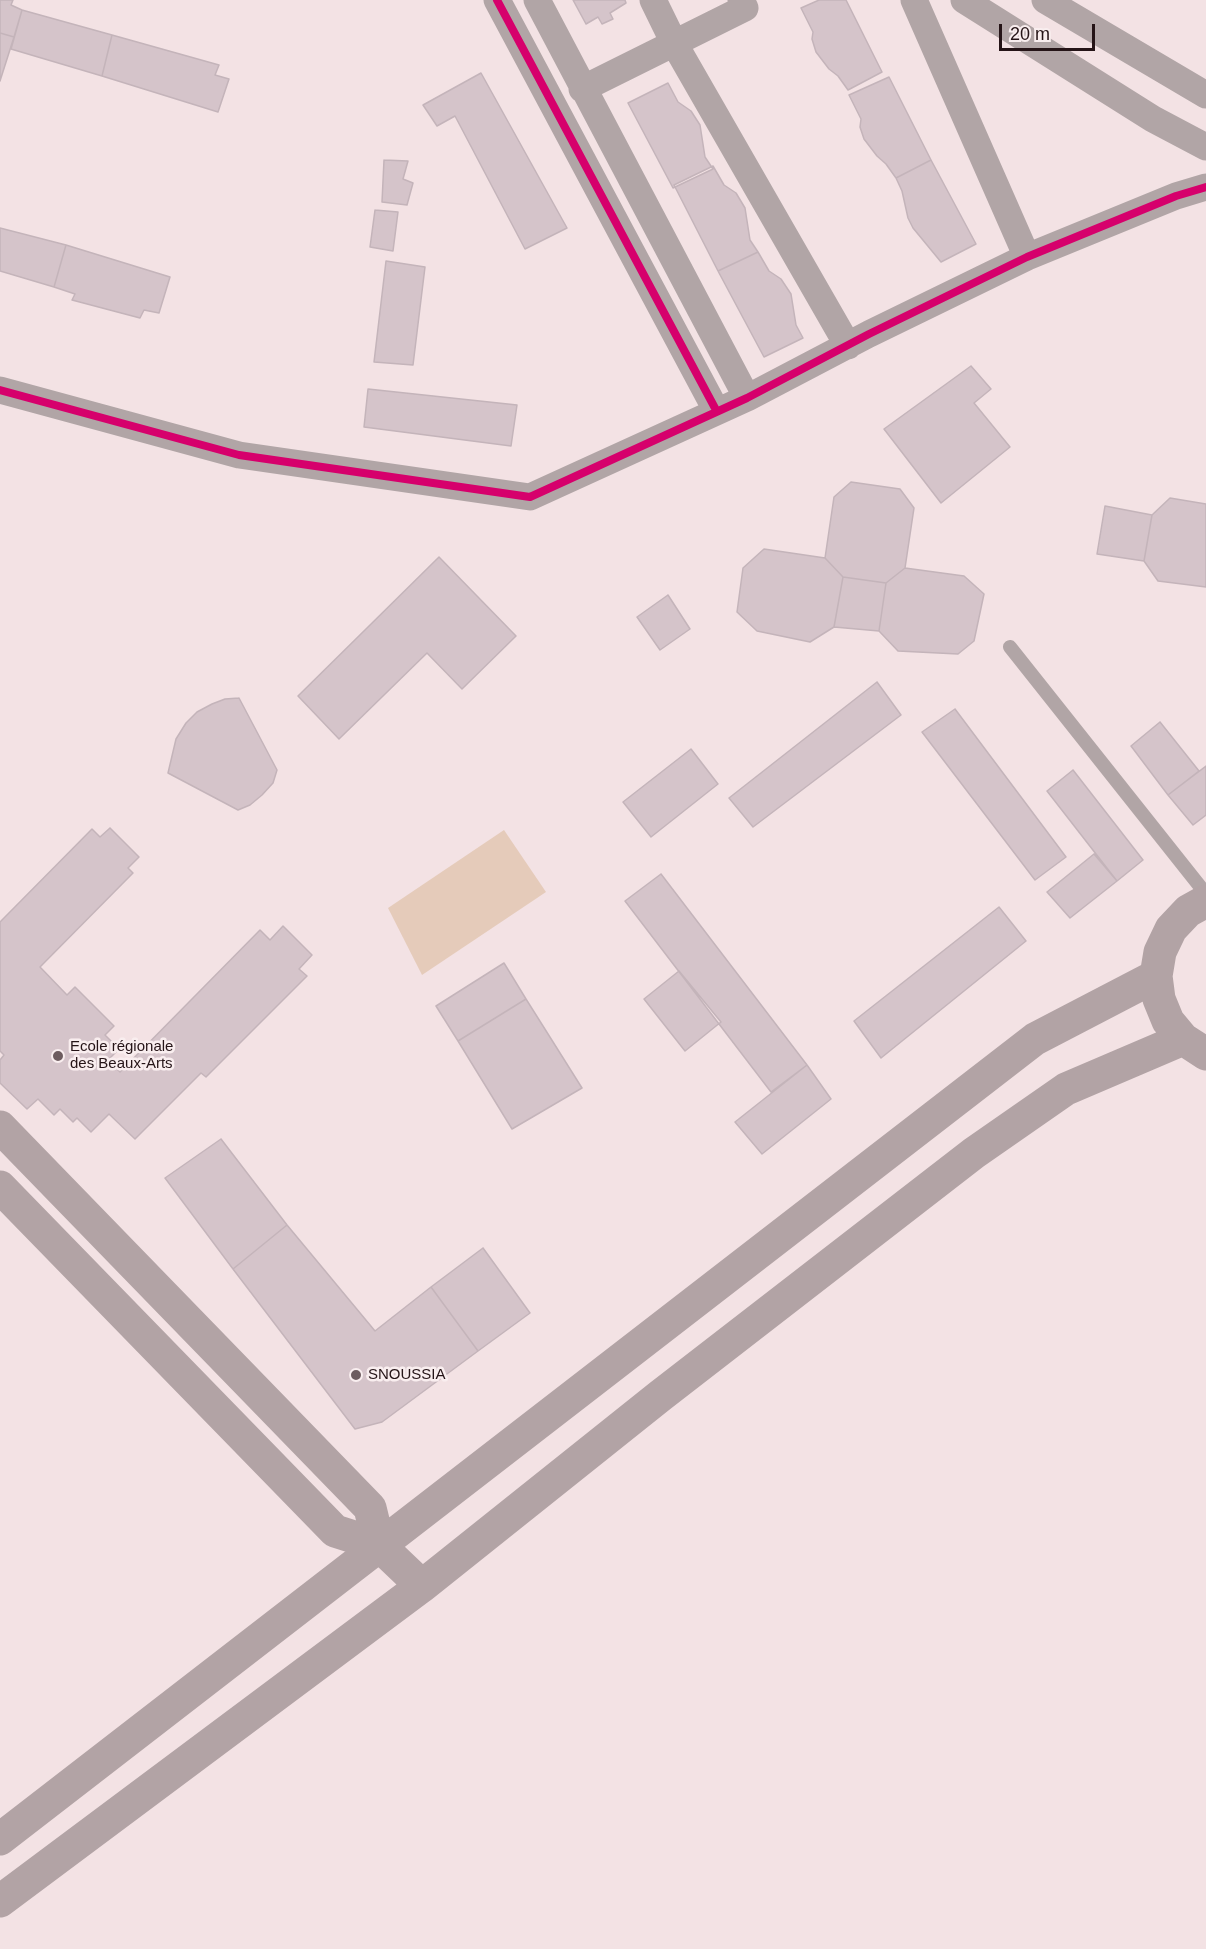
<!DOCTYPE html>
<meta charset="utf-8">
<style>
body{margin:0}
#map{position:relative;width:1206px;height:1949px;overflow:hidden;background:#f3e2e4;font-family:Helvetica,sans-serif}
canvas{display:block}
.scale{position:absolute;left:999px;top:24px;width:96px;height:27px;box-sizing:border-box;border:3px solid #251417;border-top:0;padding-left:8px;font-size:18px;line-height:21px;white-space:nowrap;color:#251417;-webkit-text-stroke:4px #f9eeef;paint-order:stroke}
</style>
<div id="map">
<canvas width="1206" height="1949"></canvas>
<div class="scale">20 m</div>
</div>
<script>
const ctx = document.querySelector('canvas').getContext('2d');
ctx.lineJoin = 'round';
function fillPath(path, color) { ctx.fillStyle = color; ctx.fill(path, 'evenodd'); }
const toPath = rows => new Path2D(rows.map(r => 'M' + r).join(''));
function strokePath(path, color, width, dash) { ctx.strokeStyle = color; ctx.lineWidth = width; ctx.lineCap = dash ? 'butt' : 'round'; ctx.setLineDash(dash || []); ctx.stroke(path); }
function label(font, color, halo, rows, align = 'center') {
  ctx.font = font + ' Helvetica,sans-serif'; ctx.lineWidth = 5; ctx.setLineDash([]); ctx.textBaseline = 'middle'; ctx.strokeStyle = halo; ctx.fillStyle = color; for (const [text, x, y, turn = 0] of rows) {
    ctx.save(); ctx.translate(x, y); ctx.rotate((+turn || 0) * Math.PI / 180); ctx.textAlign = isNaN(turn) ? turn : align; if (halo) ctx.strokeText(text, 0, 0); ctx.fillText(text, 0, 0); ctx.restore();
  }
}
fillPath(toPath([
 [504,830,546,892,422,975,388,908]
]), '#e5cbba');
const building = toPath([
 [0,0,13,0,11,5,22,10,14,37,0,33,0,0],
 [573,0,625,0,626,3,610,13,613,19,602,24,598,17,586,24,573,0],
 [819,0,846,0,882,72,848,90,838,76,829,69,816,52,812,39,813,32,801,8,819,0],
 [22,10,112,35,102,76,11,49,22,10],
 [0,33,14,37,0,81,0,33],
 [112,35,219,65,215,75,229,79,218,112,102,76,112,35],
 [481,73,567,228,525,249,455,116,437,126,423,105,481,73],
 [889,77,931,160,896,178,886,164,877,156,864,139,860,127,861,119,849,95,889,77],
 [668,83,678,102,691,111,700,125,705,157,713,169,673,188,628,103,668,83],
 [384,160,408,161,403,179,413,183,407,205,382,202,384,160],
 [931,160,976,244,941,262,913,228,908,218,902,191,896,178,931,160],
 [713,166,724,185,736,193,745,208,750,240,758,252,718,271,674,185,713,166],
 [375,210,398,212,393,251,370,247,375,210],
 [0,228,66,245,54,287,0,271,0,228],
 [66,245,170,277,159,313,144,310,140,318,72,300,75,294,54,287,66,245],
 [758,252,769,271,781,279,791,294,796,325,803,338,764,357,718,271,758,252],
 [386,261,425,267,413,365,374,362,386,261],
 [971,366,991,389,974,403,1010,447,941,503,884,429,971,366],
 [368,389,517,405,511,446,364,427,368,389],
 [851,482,900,489,914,508,905,568,886,583,843,577,825,558,834,497,851,482],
 [1170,498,1206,504,1206,587,1158,581,1144,561,1152,515,1170,498],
 [1105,506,1152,515,1144,561,1097,554,1105,506],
 [764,549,825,558,843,577,834,627,810,642,757,631,737,612,743,568,764,549],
 [439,557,516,636,462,689,427,653,339,739,298,696,439,557],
 [905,568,964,576,984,594,974,641,958,654,898,651,879,631,886,583,905,568],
 [843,577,886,583,879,631,834,627,843,577],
 [668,595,690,629,660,650,637,617,668,595],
 [877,682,901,715,753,827,729,798,877,682],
 [239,698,277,770,273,783,262,795,250,805,238,810,168,773,176,739,186,723,197,712,212,704,225,699,239,698],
 [955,709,1066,857,1035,880,922,732,955,709],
 [1160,722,1199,771,1168,795,1131,746,1160,722],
 [691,749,718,784,651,837,623,802,691,749],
 [1206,766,1206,815,1193,825,1168,795,1206,766],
 [1073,770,1143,860,1117,881,1047,791,1073,770],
 [110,828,139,857,128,868,133,873,40,967,67,995,75,987,114,1026,105,1035,119,1049,108,1060,120,1072,260,930,270,940,283,926,312,955,299,969,307,976,206,1077,201,1073,135,1139,109,1114,91,1132,77,1118,73,1122,60,1109,54,1115,38,1099,27,1109,0,1083,0,1060,4,1055,0,1051,0,922,92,829,100,837,110,828],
 [1094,854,1117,881,1070,918,1047,892,1094,854],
 [661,874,807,1065,771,1092,625,901,661,874],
 [999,907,1026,941,881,1058,854,1021,999,907],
 [504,963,526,999,458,1041,436,1006,504,963],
 [679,971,721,1022,685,1051,644,999,679,971],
 [526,999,582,1088,512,1129,458,1041,526,999],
 [807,1065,831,1099,762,1154,735,1122,807,1065],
 [221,1139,287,1225,233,1269,165,1178,221,1139],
 [287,1225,375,1331,431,1287,478,1351,382,1422,355,1429,233,1269,287,1225],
 [483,1248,530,1313,478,1351,431,1287,483,1248]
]);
fillPath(building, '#d5c4ca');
strokePath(building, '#c4b4ba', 1.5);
strokePath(toPath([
 [1010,647,1206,894]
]), '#b1a5a6', 14);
strokePath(toPath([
 [497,0,716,410],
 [537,0,747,398],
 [653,0,674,43,848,346],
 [914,0,1027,257],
 [964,0,1153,119,1206,147],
 [1045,0,1206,95],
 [582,89,745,8,741,0],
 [0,390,239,455,530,497,747,398,869,334,1027,257,1176,196,1206,187]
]), '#b1a5a6', 27);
strokePath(toPath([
 [1206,901,1188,911,1171,929,1160,952,1156,976,1159,999,1168,1021,1183,1039,1206,1054],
 [0,1127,370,1508,379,1545],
 [0,1187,335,1531,379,1545,422,1586],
 [0,1839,1035,1039,1156,976],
 [0,1901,422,1586,660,1396,974,1153,1066,1089,1183,1039]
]), '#b2a3a5', 33);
strokePath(toPath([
 [497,0,716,410],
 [0,390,239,455,530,497,747,398,869,334,1027,257,1176,196,1206,187]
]), '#d6006c', 8);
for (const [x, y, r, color] of [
 [58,1056,6,"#6d5c5f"],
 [356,1375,6,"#6d5c5f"]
]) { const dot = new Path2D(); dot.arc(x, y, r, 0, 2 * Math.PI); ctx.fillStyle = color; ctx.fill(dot); strokePath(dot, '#f9eeef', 2); }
label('15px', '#251417', '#f9eeef', [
 ["Ecole régionale",70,1047],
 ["des Beaux-Arts",70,1064],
 ["SNOUSSIA",368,1375]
], 'left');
</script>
